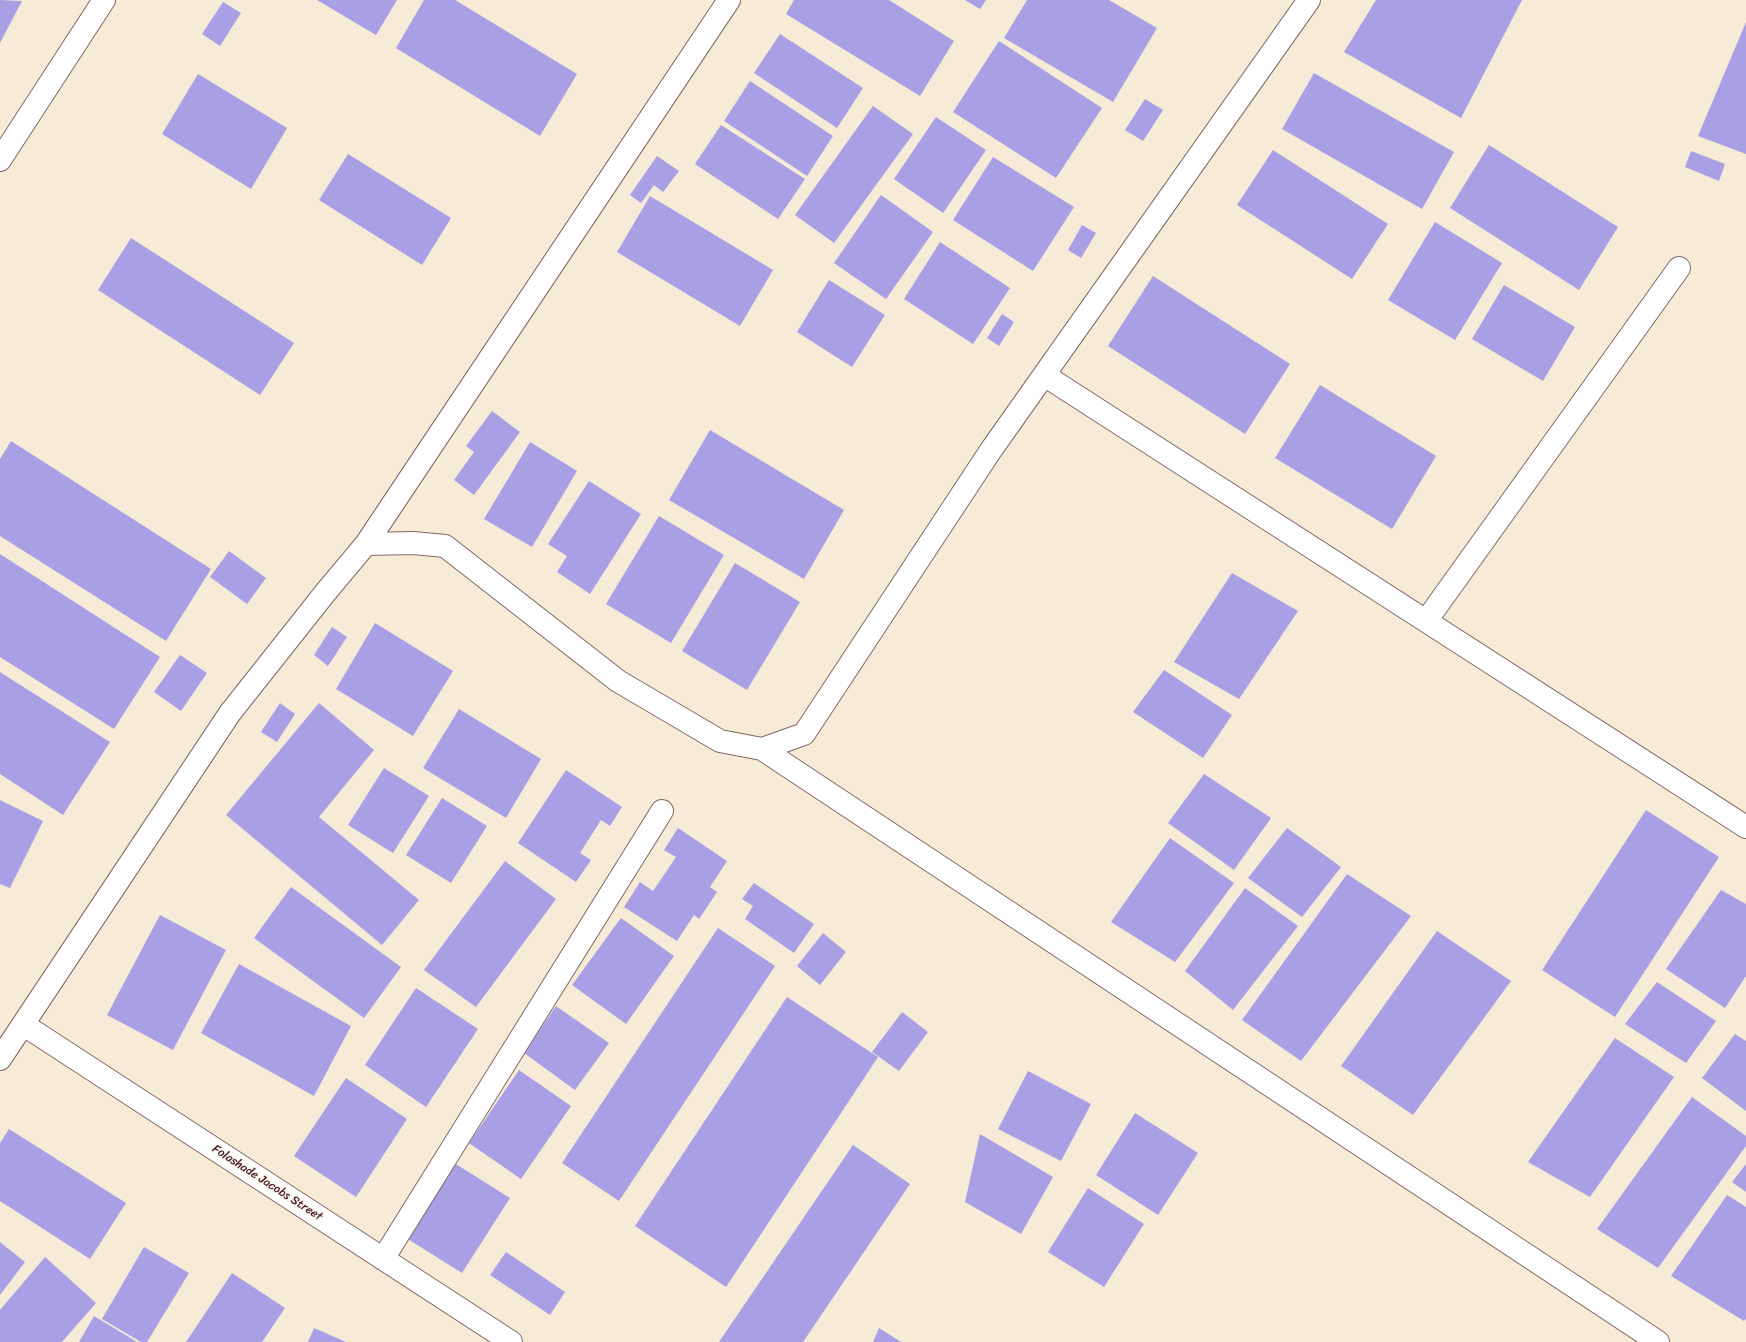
<!DOCTYPE html>
<style>
body{margin:0}
canvas{display:block;background:#f5ebd6}
</style>
<canvas width="1746" height="1342"></canvas>
<script>
const ctx = document.querySelector('canvas').getContext('2d');
ctx.lineJoin = 'round';
function fillPath(path, color) { ctx.fillStyle = color; ctx.fill(path, 'evenodd'); }
const toPath = rows => new Path2D(rows.map(r => 'M' + r).join(''));
function strokePath(path, color, width, dash) { ctx.strokeStyle = color; ctx.lineWidth = width; ctx.lineCap = dash ? 'butt' : 'round'; ctx.setLineDash(dash || []); ctx.stroke(path); }
function label(font, color, halo, rows, align = 'center') {
  ctx.font = font + ' Sriracha,sans-serif'; ctx.lineWidth = 3.5; ctx.setLineDash([]); ctx.textBaseline = 'middle'; ctx.strokeStyle = halo; ctx.fillStyle = color; for (const [text, x, y, turn = 0] of rows) {
    ctx.save(); ctx.translate(x, y); ctx.rotate((+turn || 0) * Math.PI / 180); ctx.textAlign = isNaN(turn) ? turn : align; if (halo) ctx.strokeText(text, 0, 0); ctx.fillText(text, 0, 0); ctx.restore();
  }
}
fillPath(toPath([
 [0,0,22,1,0,43],
 [317,0,397,0,376,35],
 [424,0,455,0,577,74,540,136,396,48],
 [794,0,889,0,954,41,920,96,786,14],
 [965,0,986,0,980,9],
 [1027,0,1109,0,1157,28,1113,102,1004,38],
 [1376,0,1522,0,1461,118,1344,52],
 [223,2,241,13,220,46,202,34],
 [1746,22,1746,154,1698,136],
 [780,34,863,88,837,128,754,73],
 [999,41,1102,108,1056,178,953,112],
 [1314,73,1454,152,1422,209,1282,129],
 [198,74,287,128,251,189,162,134],
 [750,81,833,136,807,176,724,121],
 [1145,99,1163,110,1143,141,1125,130],
 [873,106,913,134,834,243,795,215],
 [936,117,986,150,943,213,894,179],
 [721,125,805,179,778,219,695,164],
 [1489,145,1618,227,1579,290,1450,208],
 [1273,150,1388,224,1352,279,1237,205],
 [1691,151,1725,164,1719,181,1685,167],
 [348,154,451,218,422,265,319,200],
 [657,156,679,171,663,192,654,185,641,203,630,195],
 [993,157,1074,207,1033,271,953,220],
 [881,195,933,232,886,299,834,263],
 [650,196,773,270,740,326,617,252],
 [1435,222,1502,263,1455,340,1388,300],
 [1082,225,1096,233,1081,258,1068,250],
 [131,238,294,343,260,395,98,290],
 [940,242,1010,288,973,344,904,299],
 [1153,276,1290,364,1245,434,1108,346],
 [829,280,885,315,852,367,797,332],
 [1504,285,1575,327,1543,381,1472,339],
 [1002,314,1014,322,999,346,987,338],
 [1320,385,1436,456,1392,529,1275,458],
 [492,411,520,432,474,495,454,480,474,452,466,446],
 [710,430,844,510,804,579,669,500],
 [11,441,211,569,166,641,0,536,0,459],
 [530,442,577,471,532,547,484,519],
 [589,481,641,514,590,594,557,572,567,556,548,544],
 [659,516,724,555,671,643,606,604],
 [229,551,266,578,247,604,210,577],
 [0,554,160,657,114,729,0,657],
 [735,563,800,602,747,690,682,651],
 [1232,573,1298,611,1239,699,1174,662],
 [375,623,453,671,413,736,336,689],
 [332,627,347,637,328,666,314,655],
 [180,655,207,673,181,711,154,692],
 [1164,670,1232,715,1203,758,1133,712],
 [0,672,110,742,63,815,0,774],
 [280,703,295,714,277,742,261,732],
 [319,703,374,750,319,817,419,900,382,945,226,815],
 [459,709,541,759,506,818,423,768],
 [384,768,429,796,393,853,348,825],
 [566,770,622,807,610,826,601,820,580,853,591,860,576,882,518,843],
 [1204,774,1271,818,1234,870,1168,823],
 [442,798,487,826,451,883,406,855],
 [0,800,43,821,10,888,0,884],
 [1646,810,1719,857,1615,1017,1542,970],
 [678,828,727,861,710,887,717,892,699,919,694,915,677,941,624,907,640,882,653,891,676,857,664,850],
 [1287,828,1341,867,1302,917,1248,878],
 [1170,838,1234,883,1175,962,1111,922],
 [505,861,556,899,476,1007,424,970],
 [1347,874,1411,916,1301,1061,1242,1020],
 [754,883,814,924,794,953,745,919,753,906,742,899],
 [291,887,401,967,364,1018,254,938],
 [1245,888,1298,926,1233,1010,1185,971],
 [1721,890,1746,904,1746,976,1725,1008,1666,969],
 [160,915,226,950,173,1050,107,1015],
 [621,918,674,956,626,1024,572,985],
 [718,928,775,966,619,1201,562,1163],
 [1437,931,1511,981,1413,1115,1341,1066],
 [823,933,846,952,820,985,797,966],
 [239,964,351,1026,314,1096,201,1033],
 [1657,982,1716,1021,1686,1063,1625,1024],
 [416,988,478,1029,426,1107,365,1065],
 [787,997,878,1057,726,1287,635,1226],
 [556,1006,609,1043,575,1090,524,1053],
 [902,1012,928,1032,899,1071,872,1052],
 [1735,1034,1746,1041,1746,1111,1702,1078],
 [1615,1038,1674,1077,1590,1197,1528,1162],
 [519,1070,571,1106,521,1179,469,1143],
 [1028,1071,1091,1104,1061,1161,998,1129],
 [346,1078,407,1119,356,1197,294,1156],
 [1692,1097,1746,1136,1746,1146,1658,1268,1597,1229],
 [1135,1113,1198,1153,1158,1215,1096,1175],
 [9,1129,126,1203,90,1259,0,1201,0,1143],
 [980,1134,1053,1177,1021,1234,965,1202],
 [853,1145,910,1184,803,1342,719,1342],
 [451,1161,510,1198,462,1273,403,1236],
 [1746,1164,1746,1192,1732,1182],
 [1088,1188,1144,1224,1104,1287,1048,1252],
 [1727,1195,1746,1207,1746,1319,1744,1321,1671,1276],
 [0,1242,25,1262,0,1295],
 [144,1247,189,1273,147,1342,141,1342,102,1319],
 [506,1252,565,1292,550,1315,490,1275],
 [45,1257,96,1303,62,1342,0,1342,0,1310],
 [232,1273,285,1308,262,1342,186,1342],
 [94,1316,137,1342,79,1342],
 [314,1328,346,1342,308,1342],
 [879,1328,901,1342,873,1342]
]), '#a99fe4');
const minor = toPath([
 [0,160,104,0],
 [1044,375,1746,827],
 [366,544,729,0],
 [1426,621,1679,268],
 [762,749,1658,1342],
 [24,1025,511,1342],
 [0,1059,230,713,325,593,366,544,413,543,445,546,618,681,720,741,762,749,804,734,991,450,1309,0],
 [383,1259,662,811]
]);
strokePath(minor, '#866667', 24);
strokePath(minor, '#fff', 22);
label('12px', '#4a1f2b', '#fbf7ec', [
 ["Folashade Jacobs Street",267,1183,33]
]);
</script>
